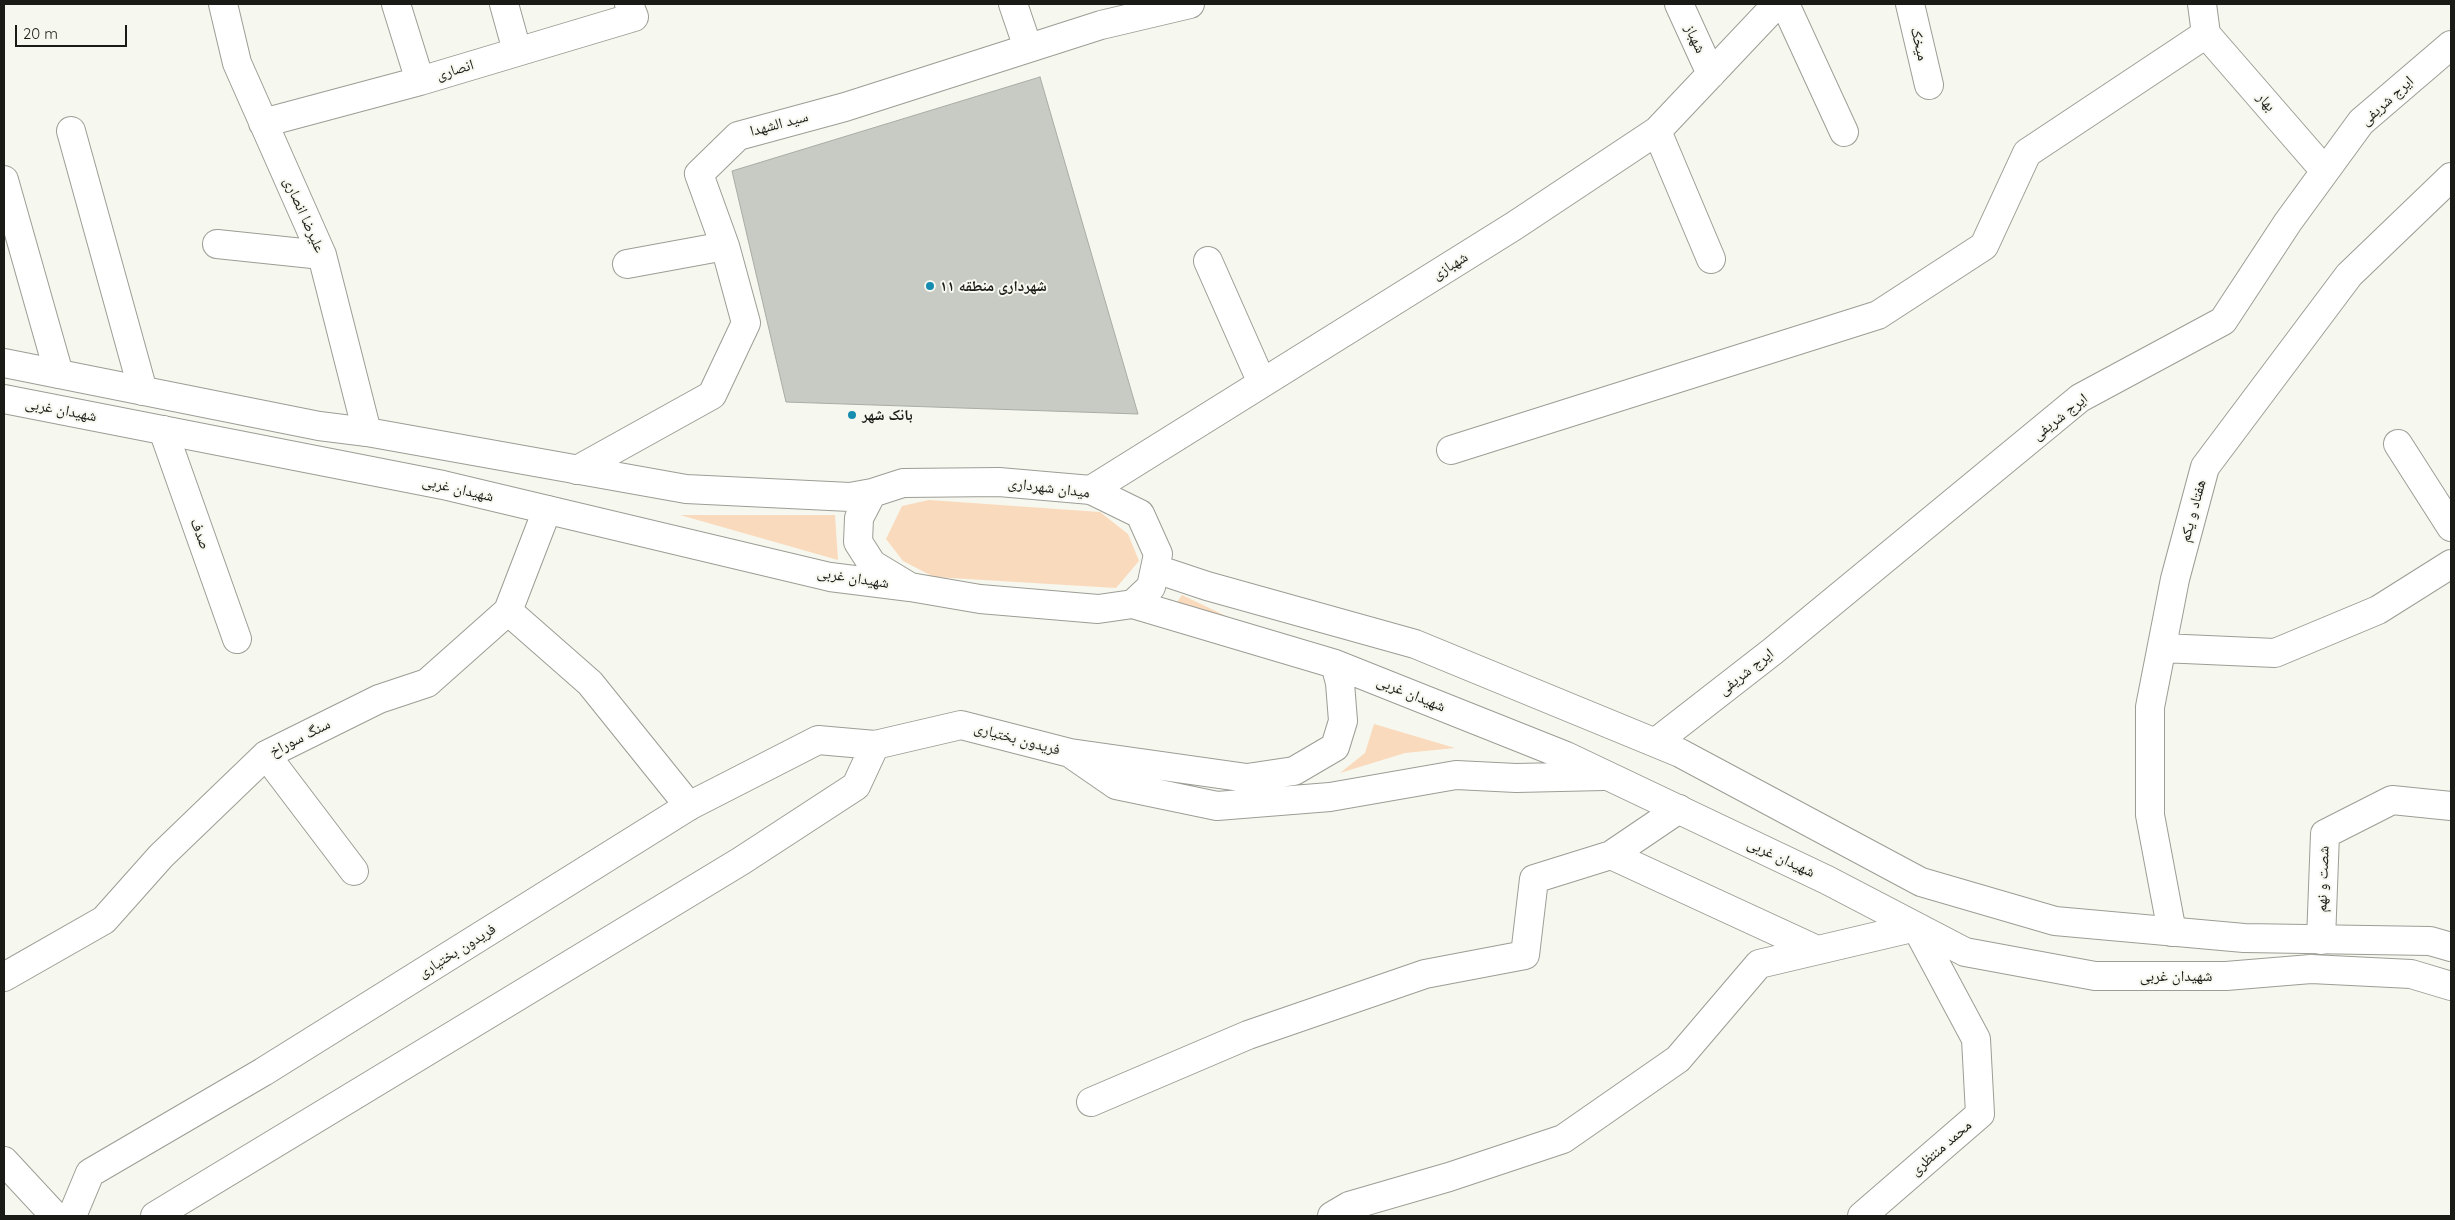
<!DOCTYPE html>
<meta charset="utf-8">
<style>
body{margin:0}
#map{position:relative;width:2455px;height:1220px;overflow:hidden;background:#f6f7ee;font-family:Quicksand,sans-serif}
canvas{display:block}
.frame{position:absolute;inset:0;border:5px solid #1a1a17;pointer-events:none}
.scale{position:absolute;left:15px;top:25px;width:112px;height:22px;box-sizing:border-box;border:2px solid #1a1a17;border-top:0;padding-left:6px;font-size:15px;line-height:18px;white-space:nowrap;color:#1a1a17;-webkit-text-stroke:4px #f6f7ee;paint-order:stroke}
</style>
<div id="map">
<canvas width="2455" height="1220"></canvas>
<div class="frame"></div>
<div class="scale">20 m</div>
</div>
<script>
const ctx = document.querySelector('canvas').getContext('2d');
ctx.lineJoin = 'round';
function fillPath(path, color) { ctx.fillStyle = color; ctx.fill(path, 'evenodd'); }
const toPath = rows => new Path2D(rows.map(r => 'M' + r).join(''));
function strokePath(path, color, width, dash) { ctx.strokeStyle = color; ctx.lineWidth = width; ctx.lineCap = dash ? 'butt' : 'round'; ctx.setLineDash(dash || []); ctx.stroke(path); }
function label(font, color, halo, rows, align = 'center') {
  ctx.font = font + ' Quicksand,"Noto Naskh Arabic",sans-serif'; ctx.lineWidth = 4; ctx.setLineDash([]); ctx.textBaseline = 'middle'; ctx.strokeStyle = halo; ctx.fillStyle = color; for (const [text, x, y, turn = 0] of rows) {
    ctx.save(); ctx.translate(x, y); ctx.rotate((+turn || 0) * Math.PI / 180); ctx.textAlign = isNaN(turn) ? turn : align; if (halo) ctx.strokeText(text, 0, 0); ctx.fillText(text, 0, 0); ctx.restore();
  }
}
fillPath(toPath([
 [929,500,1100,512,1128,534,1139,561,1116,588,934,577,903,561,886,539,902,506],
 [680,515,835,515,838,560],
 [1182,595,1247,626,1175,605],
 [1374,724,1455,748,1405,753,1340,773,1365,753]
]), '#fadabc');
const building = toPath([
 [1040,77,1138,414,786,402,732,171,1040,77]
]);
fillPath(building, '#c7cbc4');
strokePath(building, '#a8aca5', 1);
const street = toPath([
 [223,4,237,63,322,255,367,432],
 [396,4,420,81],
 [504,4,517,51],
 [1013,4,1028,48],
 [1679,4,1711,74],
 [1785,4,1844,132],
 [1910,4,1929,85],
 [2206,34,2325,171],
 [263,123,420,81,634,17,629,4],
 [71,131,143,391],
 [1657,131,1711,259],
 [4,180,59,374],
 [217,244,322,255],
 [1208,261,1262,383],
 [627,264,725,246],
 [163,430,237,639],
 [2398,444,2451,527],
 [1451,450,1878,315,1984,246,2027,153,2206,34,2202,4],
 [577,470,712,395,746,323,725,246,699,174,738,136,845,107,1101,25,1190,4],
 [1091,490,1514,226,1657,131,1777,4],
 [508,611,590,683,689,806],
 [2162,648,2275,653,2378,610,2451,564],
 [1656,742,1773,651,2080,398,2223,321,2288,222,2361,122,2451,45],
 [266,755,354,871],
 [1611,855,1817,950],
 [2172,932,2150,815,2150,707,2175,579,2205,467,2349,275,2451,177],
 [2321,940,2325,834,2392,800,2451,806],
 [4,977,104,920,161,856,266,755,379,699,427,683,508,611,547,510],
 [1091,1102,1248,1035,1425,974,1525,955,1534,879,1611,855,1679,809],
 [4,1161,55,1216],
 [1332,1216,1349,1206,1449,1177,1563,1139,1678,1059,1759,964,1916,927,1976,1039,1980,1114,1862,1216]
]);
const secondary = toPath([
 [4,363,319,426,367,432,686,489,850,497,872,493],
 [4,399,443,485,830,577,910,587],
 [999,482,1091,490,1140,514,1158,554,1151,587,1133,604,1098,609,980,599,910,587,872,564,858,542,859,518,872,493,903,483,999,482],
 [1156,569,1207,586,1415,644,1680,753,1921,882,2055,921,2244,938,2430,941,2451,947],
 [1133,604,1335,664,1566,756,1827,880,1965,952,2095,976,2226,976,2311,969,2411,974,2451,986],
 [1074,756,1116,785,1217,806,1330,797,1456,775,1516,778,1604,776],
 [72,1216,90,1173,263,1072,689,806,818,740,875,745,961,725,1070,753,1247,778,1294,771,1335,747,1343,721,1340,683,1335,664],
 [155,1216,741,861,856,786,875,745]
]);
strokePath(street, '#9c9d95', 30);
strokePath(secondary, '#9c9d95', 30);
strokePath(street, '#fff', 28);
strokePath(secondary, '#fff', 28);
for (const [x, y, r, color] of [
 [930,286,5,"#168db0"],
 [852,415,5,"#168db0"]
]) { const dot = new Path2D(); dot.arc(x, y, r, 0, 2 * Math.PI); ctx.fillStyle = color; ctx.fill(dot); strokePath(dot, '#f6f7ee', 2); }
label('15px', '#1a1a17', '#f6f7ee', [
 ["شهباز",1695,39,65],
 ["میخک",1919,44,77],
 ["انصاری",455,70,-17],
 ["ایرج شریفی",2387,101,-42],
 ["بهار",2266,102,49],
 ["سید الشهدا",779,124,-15],
 ["علیرضا انصاری",304,215,66],
 ["شهبازی",1450,266,-32],
 ["شهیدان غربی",61,410,11],
 ["ایرج شریفی",2060,417,-38],
 ["میدان شهرداری",1049,488,7],
 ["شهیدان غربی",458,489,13],
 ["هفتاد و یکم",2193,511,-75],
 ["صدف",200,534,70],
 ["شهیدان غربی",853,578,9],
 ["ایرج شریفی",1746,672,-38],
 ["شهیدان غربی",1411,694,22],
 ["سنگ سوراخ",300,738,-27],
 ["فریدون بختیاری",1017,739,15],
 ["شهیدان غربی",1781,858,25],
 ["شصت و نهم",2323,879,-88],
 ["فریدون بختیاری",457,951,-32],
 ["شهیدان غربی",2176,976],
 ["محمد منتظری",1941,1148,-41]
]);
label('bold 15px', '#1a1a17', '#f6f7ee', [
 ["شهرداری منطقه ۱۱",940,286],
 ["بانک شهر",862,415]
], 'left');
</script>
